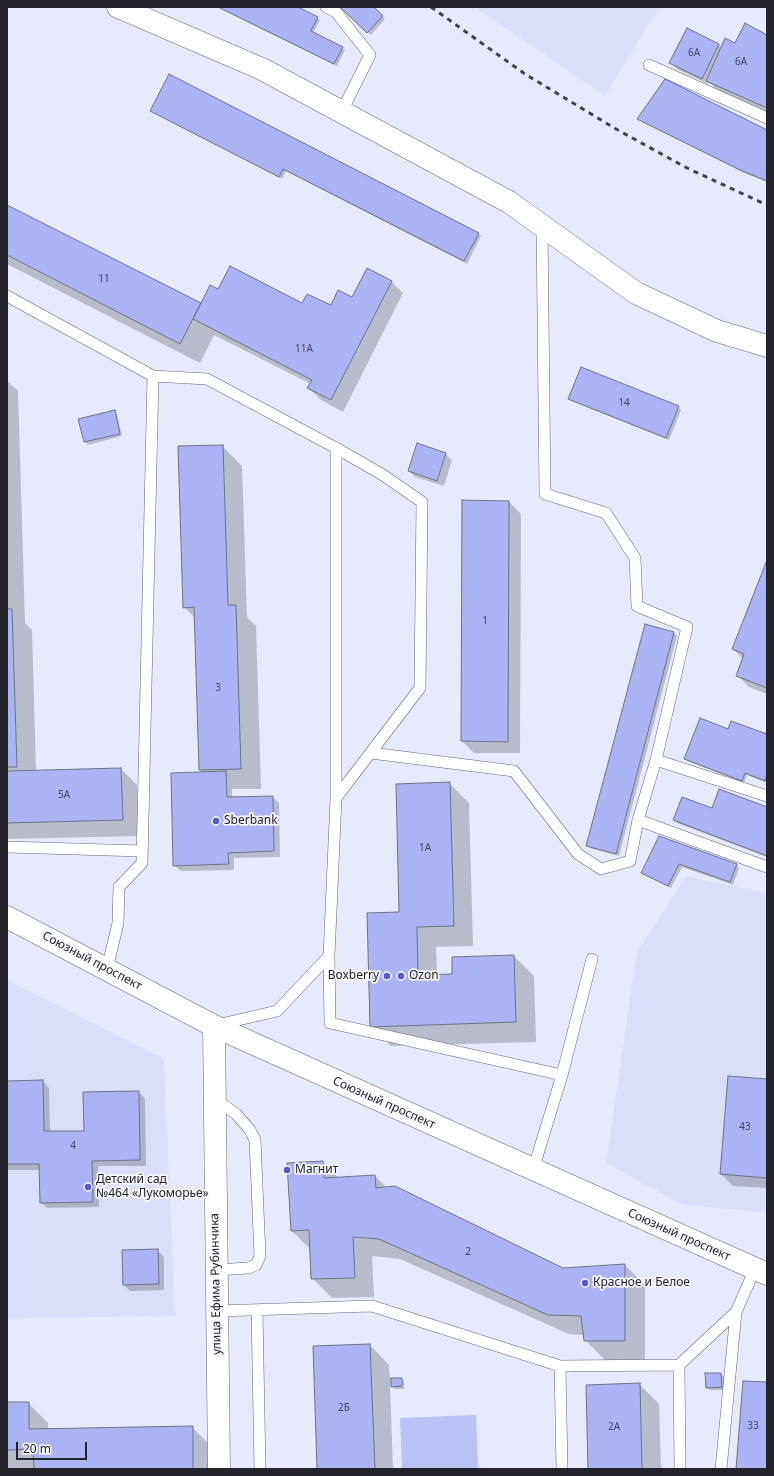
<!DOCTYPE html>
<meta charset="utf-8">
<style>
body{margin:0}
#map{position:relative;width:774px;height:1476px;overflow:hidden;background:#e7eafc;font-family:"Noto Sans",sans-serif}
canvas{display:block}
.frame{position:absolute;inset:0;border:8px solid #22232b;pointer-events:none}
.scale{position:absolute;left:16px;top:1442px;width:71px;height:18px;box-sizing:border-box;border:2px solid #22232b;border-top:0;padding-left:5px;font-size:12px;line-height:14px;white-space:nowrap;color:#22232b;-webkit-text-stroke:3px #f8f8fd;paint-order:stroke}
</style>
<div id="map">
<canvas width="774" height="1476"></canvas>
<div class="frame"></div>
<div class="scale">20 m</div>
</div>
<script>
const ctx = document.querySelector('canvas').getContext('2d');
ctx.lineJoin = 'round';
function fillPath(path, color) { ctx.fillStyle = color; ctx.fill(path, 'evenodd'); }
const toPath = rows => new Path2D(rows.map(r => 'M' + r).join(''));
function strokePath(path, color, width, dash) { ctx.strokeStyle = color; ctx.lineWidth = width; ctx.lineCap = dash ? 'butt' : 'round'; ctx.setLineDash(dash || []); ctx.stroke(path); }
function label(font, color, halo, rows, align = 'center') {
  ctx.font = font + ' "Noto Sans",sans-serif'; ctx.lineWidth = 3.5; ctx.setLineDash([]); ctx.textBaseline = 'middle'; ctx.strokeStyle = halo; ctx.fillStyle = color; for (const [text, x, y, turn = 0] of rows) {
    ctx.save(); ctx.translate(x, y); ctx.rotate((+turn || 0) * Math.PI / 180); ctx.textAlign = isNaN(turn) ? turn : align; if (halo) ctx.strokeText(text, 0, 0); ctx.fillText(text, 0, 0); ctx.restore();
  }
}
fillPath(toPath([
 [475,7,659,7,605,96],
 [686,876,767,893,767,1212,683,1205,606,1163,637,952],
 [7,980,164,1059,175,1316,7,1319]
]), '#dadefb');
fillPath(toPath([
 [476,1415,478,1469,402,1469,400,1418]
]), '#bac1f4');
fillPath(toPath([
 [217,7,296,7,320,20,313,33,345,50,337,66],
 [342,7,373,7,385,19,371,35],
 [767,36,767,114,719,92,709,82,708,84,677,69,671,62,719,44,722,48],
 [151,111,478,233,481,236,467,264,286,171,282,179],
 [639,118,767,131,767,182,744,173],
 [7,206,201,305,219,291,303,304,331,307,391,281,403,293,343,412,321,400,309,388,311,384,214,335,200,363,7,264],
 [7,381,18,391,25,623,32,630,36,771,121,769,137,785,138,836,7,839],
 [569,399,678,407,681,410,669,440,572,401],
 [114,411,117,414,122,436,88,445,85,442],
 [418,445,446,454,452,460,444,486,415,477,409,471],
 [222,446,242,466,247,617,256,626,261,789,232,789,232,798,273,797,279,803,280,857,234,858,234,870,181,871,174,865,204,773,200,770,196,619,184,607],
 [463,501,509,502,521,514,520,753,474,753,462,741],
 [767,563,767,694,749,687,737,675,743,659,733,649],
 [646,625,674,633,677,636,619,856,590,848,587,846],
 [728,731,767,735,767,783,747,775,744,783,688,761,685,758],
 [449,783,469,803,473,946,436,947,437,975,453,975,514,956,534,976,536,1042,391,1046,371,1026,400,913],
 [767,808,767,857,677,823,674,820],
 [659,838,736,865,739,868,733,885,682,867,671,888,645,875,643,873],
 [767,1080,767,1188,733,1186,721,1174],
 [43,1081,49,1088,50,1132,85,1132,138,1092,145,1098,146,1166,98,1166,99,1207,47,1208,41,1202,41,1170,7,1170,7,1082],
 [323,1162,339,1178,375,1176,387,1188,563,1269,625,1265,645,1285,645,1360,605,1360,585,1340,584,1335,569,1334,400,1259,372,1256,374,1297,332,1298,312,1278,311,1250,292,1231],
 [157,1250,164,1257,164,1290,130,1291,124,1285],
 [370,1345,389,1365,390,1379,401,1379,404,1381,404,1389,395,1389,390,1385,393,1469,318,1469],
 [721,1374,724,1377,724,1390,709,1390,707,1387],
 [639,1384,659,1404,661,1469,589,1469],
 [7,1403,28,1403,48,1423,48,1430,192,1427,212,1447,213,1469,7,1469]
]), '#0003');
const building = toPath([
 [218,7,298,7,318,17,311,31,343,47,334,64,218,7],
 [340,7,374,7,383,16,367,33,340,7],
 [745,23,767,35,767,108,706,81,725,38,735,43,745,23],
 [687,28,719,44,702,79,669,63,687,28],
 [169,74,479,233,464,261,283,169,279,177,150,111,169,74],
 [665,79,767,130,767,181,740,170,637,119,665,79],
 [7,205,201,303,180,344,7,255,7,205],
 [230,266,302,303,307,294,331,305,338,290,352,297,367,268,392,281,331,400,307,388,312,380,193,319,210,285,218,289,230,266],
 [581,367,679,406,666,438,568,399,581,367],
 [115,410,120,434,84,442,78,419,115,410],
 [417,443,446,453,437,481,408,471,417,443],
 [223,445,228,605,236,605,241,769,199,770,194,607,183,608,178,446,223,445],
 [462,500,509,501,508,742,461,741,462,500],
 [767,560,767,688,736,676,744,654,732,649,767,560],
 [7,609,12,609,17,767,7,767,7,609],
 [645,624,674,632,616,854,586,846,645,624],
 [700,718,728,729,731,721,767,734,767,775,765,781,745,773,742,781,684,759,700,718],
 [121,768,123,820,7,823,7,771,121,768],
 [226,771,227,797,273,796,274,851,228,853,229,864,173,866,171,773,226,771],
 [450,782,454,926,417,927,418,975,452,974,452,957,514,955,516,1022,370,1027,367,913,399,912,396,784,450,782],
 [719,789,767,807,767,856,673,820,682,797,712,808,719,789],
 [659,836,737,864,730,882,679,864,668,886,641,873,659,836],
 [728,1076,767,1079,767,1178,720,1174,728,1076],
 [43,1080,44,1131,84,1131,83,1092,139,1091,140,1160,92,1161,93,1202,40,1203,39,1164,7,1164,7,1081,43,1080],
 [323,1161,324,1178,375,1175,376,1188,395,1186,563,1268,625,1264,625,1341,584,1341,581,1316,548,1315,379,1239,353,1237,355,1278,311,1279,309,1230,291,1231,287,1163,323,1161],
 [158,1249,159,1284,123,1285,122,1250,158,1249],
 [370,1344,375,1469,317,1469,313,1346,370,1344],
 [705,1373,721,1373,722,1387,706,1388,705,1373],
 [391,1378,402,1378,402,1386,391,1387,391,1378],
 [743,1381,767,1382,767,1469,736,1469,743,1381],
 [640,1383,642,1469,588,1469,586,1385,640,1383],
 [7,1402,29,1402,29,1429,193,1426,193,1469,34,1469,33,1449,7,1450,7,1402]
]);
fillPath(building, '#abb3f4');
strokePath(building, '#6e7184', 1);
const service = toPath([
 [326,7,336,12,370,55,342,111],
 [649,65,767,118],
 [7,296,153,376,207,379,336,448,336,798,329,956,330,1023,562,1075,533,1170],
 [371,753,514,771,578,854,601,869,630,861,638,820,656,760,687,627,637,606,635,558,606,513,545,494,542,226],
 [656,760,767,796],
 [336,798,420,688,422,502,383,475,336,448],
 [638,820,767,867],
 [7,847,142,851],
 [107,969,118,923,119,887,142,863,153,376],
 [217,1025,277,1011,329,956],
 [562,1075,592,959],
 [214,1098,236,1114,250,1130,255,1140,260,1256,256,1265,248,1268,216,1270],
 [257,1310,260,1469],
 [217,1311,372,1306,560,1366,679,1365],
 [560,1366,562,1469],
 [680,1469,679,1365,736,1312,755,1269],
 [721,1469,736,1312]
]);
const minor = toPath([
 [118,7,262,69,509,202,636,293,717,331,767,346],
 [214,1026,219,1469]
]);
const tertiary = toPath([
 [7,917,214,1026,767,1274]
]);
strokePath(service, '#616476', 12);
strokePath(minor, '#616476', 23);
strokePath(tertiary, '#616476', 23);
strokePath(service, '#fff', 11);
strokePath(minor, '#fff', 22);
strokePath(tertiary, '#fff', 22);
strokePath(toPath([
 [431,7,525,74,616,129,687,168,767,205]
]), '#42434c', 3, [5, 5]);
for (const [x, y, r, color] of [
 [216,821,4,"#5856cd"],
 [387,976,4,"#5856cd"],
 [401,976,4,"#5856cd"],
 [287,1170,4,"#5856cd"],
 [88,1187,4,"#5856cd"],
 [585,1283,4,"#5856cd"]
]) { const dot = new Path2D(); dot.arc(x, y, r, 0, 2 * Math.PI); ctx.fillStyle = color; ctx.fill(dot); strokePath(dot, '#f8f8fd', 1.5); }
label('10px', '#44475d', null, [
 ["6А",694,53],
 ["6А",741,62],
 ["11",104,279],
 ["11А",304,349],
 ["14",624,403],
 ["1",485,621],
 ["3",218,688],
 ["5А",64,795],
 ["1А",425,848],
 ["43",745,1127],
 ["4",73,1146],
 ["2",468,1252],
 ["2Б",344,1408],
 ["33",753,1426],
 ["2А",614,1427]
]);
label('12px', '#22232b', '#f8f8fd', [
 ["Sberbank",224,821],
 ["Boxberry",379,976,"right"],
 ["Ozon",409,976],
 ["Магнит",295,1170],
 ["Детский сад",96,1180],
 ["№464 «Лукоморье»",96,1194],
 ["Красное и Белое",593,1283]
], 'left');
label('12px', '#22232b', '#f8f8fd', [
 ["Союзный проспект",92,961,28],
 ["Союзный проспект",384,1103,24],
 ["Союзный проспект",679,1235,24],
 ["улица Ефима Рубинчика",216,1284,-91]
]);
</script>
